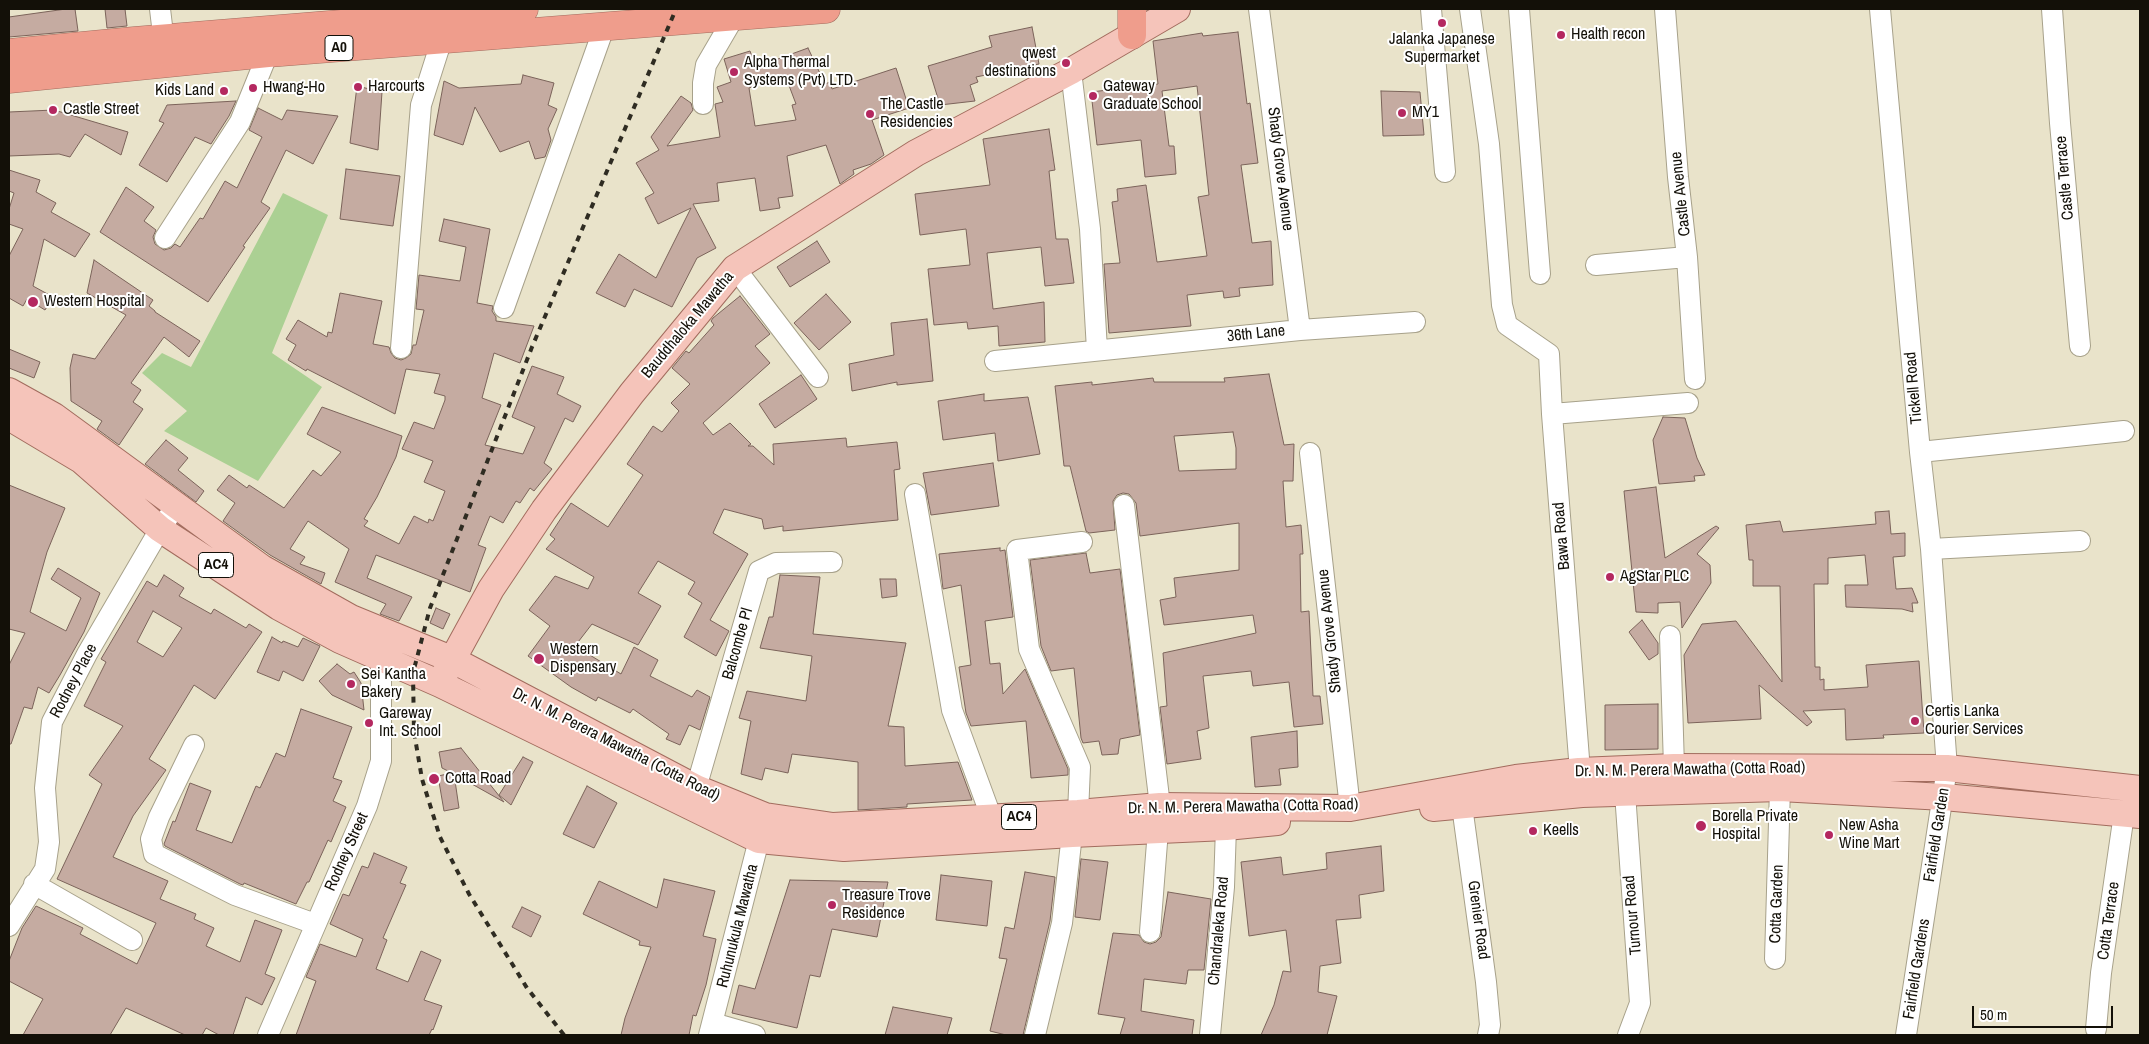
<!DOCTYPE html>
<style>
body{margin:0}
#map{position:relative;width:2149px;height:1044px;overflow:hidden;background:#e9e3ca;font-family:"Archivo Narrow",sans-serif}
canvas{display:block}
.frame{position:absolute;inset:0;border:10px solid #131008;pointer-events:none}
.scale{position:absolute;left:1972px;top:1006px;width:141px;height:22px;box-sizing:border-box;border:2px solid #131008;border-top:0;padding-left:6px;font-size:15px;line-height:18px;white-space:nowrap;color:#131008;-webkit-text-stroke:4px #fff;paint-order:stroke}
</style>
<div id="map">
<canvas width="2149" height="1044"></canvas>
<div class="frame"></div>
<div class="scale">50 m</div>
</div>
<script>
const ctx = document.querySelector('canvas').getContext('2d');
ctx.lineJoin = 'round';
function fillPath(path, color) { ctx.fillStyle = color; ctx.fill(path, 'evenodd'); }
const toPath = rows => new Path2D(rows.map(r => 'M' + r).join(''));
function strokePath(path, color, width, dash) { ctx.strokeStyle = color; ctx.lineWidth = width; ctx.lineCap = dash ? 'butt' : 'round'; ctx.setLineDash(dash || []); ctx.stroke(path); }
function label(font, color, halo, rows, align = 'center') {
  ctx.font = font + ' "Archivo Narrow",sans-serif'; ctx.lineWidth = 4; ctx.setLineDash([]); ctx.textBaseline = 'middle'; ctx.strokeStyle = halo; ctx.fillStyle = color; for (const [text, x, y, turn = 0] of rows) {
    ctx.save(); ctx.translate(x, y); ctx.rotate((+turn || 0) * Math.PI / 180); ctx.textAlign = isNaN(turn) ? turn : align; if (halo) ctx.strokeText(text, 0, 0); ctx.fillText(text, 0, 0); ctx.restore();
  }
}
fillPath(toPath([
 [283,193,328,215,272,353,322,387,258,481,164,431,187,411,142,373,162,353,191,367]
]), '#abd093');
const building = toPath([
 [66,9,75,9,78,31,9,37,9,17,66,9],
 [105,9,125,9,127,26,107,28,105,9],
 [1032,27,1039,64,976,77,978,82,970,85,975,101,940,105,928,66,992,47,989,36,1032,27],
 [1238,32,1247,104,1250,103,1258,163,1241,165,1252,243,1271,241,1273,285,1239,288,1240,296,1224,298,1223,291,1187,295,1191,326,1109,333,1104,264,1120,263,1112,202,1118,201,1117,189,1146,185,1157,262,1207,256,1198,197,1209,195,1197,86,1162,91,1169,146,1174,146,1176,174,1145,177,1141,140,1097,145,1091,92,1158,84,1153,41,1202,33,1203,36,1238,32],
 [808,48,825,84,830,82,832,89,896,68,909,108,872,120,884,155,871,164,853,170,854,174,840,184,826,145,787,156,793,196,778,198,780,208,760,211,755,178,717,183,719,201,693,204,716,248,697,258,672,307,634,289,625,307,596,293,619,254,656,278,691,208,658,224,645,198,654,193,636,163,659,150,651,137,681,96,691,103,693,110,667,146,720,137,715,104,723,102,717,87,731,82,724,59,750,51,756,67,808,48],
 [785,75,796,104,792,105,796,120,755,126,749,88,785,75],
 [523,75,554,83,548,105,557,109,548,129,551,140,545,157,535,159,529,141,500,152,475,107,463,145,434,135,444,81,459,88,521,84,523,75],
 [357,86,382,92,378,150,350,143,357,86],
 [1381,91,1420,92,1424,135,1383,136,1381,91],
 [236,101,229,116,211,144,195,137,167,182,139,165,164,123,159,121,167,105,236,101],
 [258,108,282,120,287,110,338,116,313,164,286,150,261,202,270,208,243,246,245,247,208,302,100,232,126,187,154,207,144,221,156,230,153,237,155,244,164,250,171,248,175,244,180,247,200,218,203,219,225,181,237,188,262,137,249,130,258,108],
 [54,110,128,132,121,155,85,134,70,157,59,154,9,156,9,112,54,110],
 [1049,129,1055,170,1049,171,1056,239,1068,239,1074,283,1045,286,1041,247,987,253,993,309,1044,302,1045,342,999,346,998,326,968,329,967,322,934,325,928,269,970,265,966,229,920,235,915,194,990,185,983,139,1049,129],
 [346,169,400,176,393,226,340,219,346,169],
 [9,170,40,180,36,192,56,203,51,212,90,234,75,257,44,239,33,286,53,297,45,310,27,299,23,306,9,298,9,256,23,229,9,224,9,209,14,193,9,191,9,170],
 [444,219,490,229,477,303,493,306,492,311,496,317,496,321,534,326,520,363,494,353,482,398,501,405,485,445,523,454,535,427,512,417,532,366,564,377,557,394,581,406,573,422,565,418,544,463,552,469,534,491,530,488,520,503,516,501,503,523,490,516,478,545,486,548,470,592,376,555,367,578,412,597,399,621,380,614,386,604,335,582,349,549,308,521,290,549,305,557,300,564,325,573,321,584,270,555,223,521,235,503,217,490,229,475,247,488,249,485,284,508,313,470,321,476,341,452,307,434,322,407,402,436,396,457,377,497,364,519,368,521,364,526,399,544,414,516,428,523,429,519,433,521,445,491,424,482,433,461,402,449,414,422,434,429,445,400,445,396,434,393,440,374,406,369,395,414,307,369,306,371,288,360,296,345,286,339,298,320,327,337,328,332,332,333,340,293,382,301,373,344,389,347,391,353,395,358,401,360,406,358,411,354,413,345,416,345,424,310,416,309,419,275,460,281,466,247,439,241,444,219],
 [817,241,830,262,790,287,777,267,817,241],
 [94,260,153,300,149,306,155,311,155,312,200,341,189,357,164,337,131,383,141,390,133,402,143,409,119,445,97,429,102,421,71,401,70,368,73,354,95,359,126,315,87,293,94,260],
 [826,294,851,322,819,350,794,323,826,294],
 [740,296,770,334,755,346,770,363,703,423,713,435,730,423,751,444,748,446,753,446,774,465,773,444,846,438,847,447,897,442,900,469,894,470,898,520,783,531,783,526,764,529,762,519,724,509,713,533,748,554,710,620,729,631,716,656,684,637,702,603,688,594,695,582,658,561,638,593,661,606,638,645,592,624,575,646,621,674,634,647,658,660,650,676,692,697,697,690,710,697,700,730,689,725,680,745,666,739,669,734,633,709,630,713,598,697,596,701,571,687,528,656,550,626,529,610,555,576,588,589,594,577,546,549,555,539,550,535,571,503,608,527,643,475,627,464,653,426,662,432,679,411,671,403,690,384,672,368,686,351,689,353,714,325,711,321,713,318,740,296],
 [927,319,933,381,897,385,897,382,852,391,849,364,894,355,891,323,927,319],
 [9,349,40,362,34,378,9,368,9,349],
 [1269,374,1284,445,1294,444,1293,481,1283,481,1286,527,1301,525,1303,554,1300,554,1301,612,1309,611,1313,696,1320,696,1323,724,1294,727,1289,682,1253,686,1251,671,1203,676,1209,728,1197,731,1201,759,1167,764,1160,707,1167,706,1163,653,1256,633,1253,615,1164,625,1160,600,1176,597,1174,578,1239,570,1239,523,1140,536,1136,503,1129,494,1123,493,1117,495,1113,501,1115,530,1089,533,1086,531,1070,466,1064,466,1055,386,1092,382,1092,385,1153,378,1154,382,1225,382,1224,378,1269,374],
 [1233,432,1236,448,1236,469,1179,471,1174,436,1233,432],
 [801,375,817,399,775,428,759,404,801,375],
 [984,394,984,401,1028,397,1040,454,998,461,995,433,943,440,938,401,984,394],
 [1663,417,1685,418,1697,458,1705,475,1694,476,1695,481,1659,484,1653,440,1663,417],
 [166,440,188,458,178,470,204,491,196,502,145,464,166,440],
 [993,463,999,506,931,515,923,473,993,463],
 [9,485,65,508,47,552,30,612,66,631,81,598,51,579,58,568,100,593,84,632,60,675,49,693,38,687,32,709,24,707,11,744,9,744,9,665,25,633,9,629,9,485],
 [1656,487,1665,558,1716,526,1719,528,1697,554,1710,565,1711,583,1682,628,1680,602,1658,603,1658,613,1636,612,1624,491,1656,487],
 [1889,511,1891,534,1905,533,1905,556,1893,557,1896,589,1912,588,1918,603,1912,603,1913,612,1902,609,1846,607,1845,585,1868,585,1865,555,1828,558,1828,584,1814,584,1815,667,1820,667,1820,680,1824,679,1824,690,1868,687,1866,665,1919,661,1924,733,1883,735,1884,738,1846,740,1845,709,1803,711,1812,722,1807,726,1759,685,1761,719,1688,723,1684,655,1702,624,1736,621,1782,682,1780,586,1753,586,1753,560,1749,560,1746,525,1780,521,1783,532,1876,524,1875,512,1889,511],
 [1000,548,1000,551,1005,550,1013,617,985,621,990,664,1000,663,1003,694,1025,669,1068,769,1068,775,1031,778,1026,721,971,726,966,713,959,667,971,665,961,585,943,589,939,554,1000,548],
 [1086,553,1090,573,1120,569,1140,735,1120,739,1118,754,1102,755,1099,741,1083,743,1081,738,1074,668,1051,671,1041,646,1030,560,1086,553],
 [164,575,184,588,179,596,211,614,214,609,246,628,249,624,262,632,215,699,194,685,149,759,166,770,133,816,113,857,168,881,160,899,196,914,194,919,214,928,206,946,240,962,255,920,282,930,265,974,275,978,262,1005,246,997,233,1035,219,1035,206,1028,202,1035,185,1035,126,1008,110,1035,23,1035,43,999,9,981,9,961,22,928,36,906,83,928,80,934,137,964,156,923,57,879,102,784,89,775,123,726,84,706,106,662,101,659,147,581,157,587,164,575],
 [153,611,182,628,163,657,137,642,153,611],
 [780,575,820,577,813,634,906,643,888,726,904,727,905,766,958,762,972,800,907,804,907,807,858,810,858,762,792,754,788,773,765,768,762,780,741,774,751,721,739,718,747,691,806,701,812,656,760,648,769,617,773,617,780,575],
 [880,579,896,579,897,596,882,598,880,579],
 [436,608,450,614,443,629,430,623,436,608],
 [1642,620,1658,643,1658,654,1649,660,1629,632,1642,620],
 [272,637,282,643,283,641,298,647,303,638,320,646,303,681,283,671,279,681,257,672,272,637],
 [337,664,350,674,354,672,361,683,364,710,332,695,319,681,337,664],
 [1658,704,1658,749,1605,750,1605,705,1658,704],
 [301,709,352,727,333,778,342,781,333,801,346,807,331,842,328,840,309,882,307,882,296,904,244,883,243,885,240,884,165,846,164,844,173,821,175,822,190,783,211,791,196,830,232,843,256,786,260,788,276,753,285,757,301,709],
 [1297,731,1298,767,1279,769,1281,785,1255,787,1251,737,1297,731],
 [461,748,504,802,454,774,459,808,444,811,438,776,452,773,442,768,439,752,461,748],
 [523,757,533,762,511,805,499,795,523,757],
 [587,786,617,803,594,848,563,834,587,786],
 [1381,846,1384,891,1359,895,1361,918,1336,920,1341,963,1320,966,1318,992,1337,996,1327,1035,1261,1035,1274,1005,1283,971,1291,972,1286,930,1249,936,1241,862,1281,857,1283,875,1327,869,1326,853,1381,846],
 [374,853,407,867,400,883,406,885,383,938,387,940,376,969,408,982,421,951,441,960,424,1000,442,1006,433,1030,432,1029,429,1035,296,1035,316,981,306,977,320,944,356,957,363,939,330,924,343,894,349,896,362,866,368,868,374,853],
 [1081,859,1108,862,1100,920,1075,917,1081,859],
 [1025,872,1055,877,1050,921,1023,1035,1006,1035,990,1031,1007,959,999,958,1005,927,1014,929,1025,872],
 [941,875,992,881,987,926,936,920,941,875],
 [664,879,715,891,703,936,716,939,706,985,696,1016,693,1015,689,1035,621,1035,625,1018,651,947,639,945,640,941,583,914,599,881,657,908,664,879],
 [790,880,888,882,877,937,832,929,820,977,810,975,797,1028,732,1013,739,985,755,989,790,880],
 [1168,892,1211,899,1204,970,1188,970,1186,984,1144,979,1141,1011,1194,1020,1192,1035,1120,1035,1125,1018,1098,1014,1113,933,1139,935,1144,942,1150,944,1156,942,1161,937,1168,892],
 [522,907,541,916,531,937,512,927,522,907],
 [893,1007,952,1018,947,1035,885,1035,893,1007]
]);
fillPath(building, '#c5aba1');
strokePath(building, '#7b635a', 1);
const minor = toPath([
 [160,9,165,51],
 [1259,9,1300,330],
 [1431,9,1445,172],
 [1470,9,1489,144,1502,305,1507,325,1549,354,1552,414],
 [1519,9,1540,274],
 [1665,9,1678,177,1687,257,1695,379],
 [1880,9,1920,452,1931,549,1947,768,1906,1035],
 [2052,9,2060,123,2080,346],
 [1071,71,1090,229,1097,350],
 [703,104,703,83,706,65,734,17],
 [165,238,240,122,268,53],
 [1596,265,1687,257],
 [735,268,818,377],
 [504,308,605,25],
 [401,348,421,105,442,39],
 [995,361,1300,330,1415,322],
 [1920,452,2124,431],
 [1310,453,1350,808],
 [915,494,952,710,992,819],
 [1124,505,1160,806],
 [1931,549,2080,541],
 [1670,636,1674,767],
 [194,745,159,817,151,839,154,854,235,895,315,924],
 [1581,784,1552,414,1688,403],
 [696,788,759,571,776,563,832,562],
 [1625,793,1640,1003,1628,1035],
 [1462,806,1486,982,1490,1025,1488,1035],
 [1078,813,1080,767,1029,649,1017,550,1082,542],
 [34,884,132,940],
 [9,926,45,869,49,842,45,788,52,722,87,654,160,529,176,506],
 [1150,932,1158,830],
 [1775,959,1780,788],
 [713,1023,755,1035],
 [2096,1029,2101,973,2124,814],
 [268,1035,367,806,381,761,381,659],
 [709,1035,762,828],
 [1035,1035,1062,923,1072,834],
 [1210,1035,1224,887,1226,827]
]);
const major = toPath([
 [9,391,54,416,262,568,351,618,451,659,696,788,765,816,833,826,1078,813,1160,806,1350,808,1516,778,1579,771,1674,767,1947,768,2140,789],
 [9,417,81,460,160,529,279,607,340,640,440,684,759,840,844,848,1072,834,1226,827,1277,822],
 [444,675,491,589,544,510,632,393,735,268,916,153,1071,71,1177,9],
 [1433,808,1582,794,1780,788,1944,797,2140,815]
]);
const highway = toPath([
 [1132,9,1132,35],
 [9,53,134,41,524,9],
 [9,79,268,53,826,9]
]);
strokePath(minor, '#a7a18a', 22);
strokePath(major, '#a26c5e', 28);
strokePath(highway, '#a26c5e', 29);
strokePath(minor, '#fff', 20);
strokePath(major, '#f5c4ba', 26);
strokePath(highway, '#ef9d8c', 28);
strokePath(toPath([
 [564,1035,527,988,469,894,440,837,422,779,414,732,413,673,430,608,532,347,676,9]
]), '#2f2c22', 4, [6, 6]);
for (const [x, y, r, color] of [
 [1442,23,5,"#b42860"],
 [1561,35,5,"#b42860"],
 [1066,63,5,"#b42860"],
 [734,72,5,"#b42860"],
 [358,87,5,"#b42860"],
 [253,88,5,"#b42860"],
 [224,91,5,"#b42860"],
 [1093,96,5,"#b42860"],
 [53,110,5,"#b42860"],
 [1402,113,5,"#b42860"],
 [870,114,5,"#b42860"],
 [33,302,6,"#b42860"],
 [1610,577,5,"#b42860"],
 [539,659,6,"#b42860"],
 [351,684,5,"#b42860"],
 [1915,721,5,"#b42860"],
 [369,723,5,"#b42860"],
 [434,779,6,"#b42860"],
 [1701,826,6,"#b42860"],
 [1533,831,5,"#b42860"],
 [1829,835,5,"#b42860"],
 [832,905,5,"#b42860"]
]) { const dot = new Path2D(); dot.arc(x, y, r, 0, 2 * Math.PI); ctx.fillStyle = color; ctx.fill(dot); strokePath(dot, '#fff', 2); }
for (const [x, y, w] of [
 [339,48,28],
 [216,565,35],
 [1019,817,35]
]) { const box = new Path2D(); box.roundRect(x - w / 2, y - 12.5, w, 25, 4); ctx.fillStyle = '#fff'; ctx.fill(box); strokePath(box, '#131008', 1); }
label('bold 15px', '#131008', null, [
 ["A0",339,48],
 ["AC4",216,565],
 ["AC4",1019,817]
]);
label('16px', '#131008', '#fff', [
 ["Health recon",1571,35],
 ["Jalanka Japanese",1442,40,"center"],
 ["Supermarket",1442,58,"center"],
 ["qwest",1056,54,"right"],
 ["destinations",1056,72,"right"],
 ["Alpha Thermal",744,63],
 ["Systems (Pvt) LTD.",744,81],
 ["Harcourts",368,87],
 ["Gateway",1103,87],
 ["Graduate School",1103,105],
 ["Hwang-Ho",263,88],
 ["Kids Land",214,91,"right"],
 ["The Castle",880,105],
 ["Residencies",880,123],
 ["Castle Street",63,110],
 ["MY1",1412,113],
 ["Western Hospital",44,302],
 ["AgStar PLC",1620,577],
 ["Western",550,650],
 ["Dispensary",550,668],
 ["Sei Kantha",361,675],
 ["Bakery",361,693],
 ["Certis Lanka",1925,712],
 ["Courier Services",1925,730],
 ["Gareway",379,714],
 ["Int. School",379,732],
 ["Cotta Road",445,779],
 ["Borella Private",1712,817],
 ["Hospital",1712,835],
 ["New Asha",1839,826],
 ["Wine Mart",1839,844],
 ["Keells",1543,831],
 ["Treasure Trove",842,896],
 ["Residence",842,914]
], 'left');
label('16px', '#131008', '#fff', [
 ["Shady Grove Avenue",1280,169,83],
 ["Castle Terrace",2065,178,-95],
 ["Castle Avenue",1681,194,-96],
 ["Bauddhaloka Mawatha",688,325,-50],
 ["36th Lane",1256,334,-6],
 ["Tickell Road",1914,388,-95],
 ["Bawa Road",1562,536,-95],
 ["Shady Grove Avenue",1330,631,-96],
 ["Balcombe Pl",738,644,-74],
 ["Rodney Place",74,681,-62],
 ["Dr. N. M. Perera Mawatha (Cotta Road)",616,745,27],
 ["Dr. N. M. Perera Mawatha (Cotta Road)",1690,770,-1],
 ["Dr. N. M. Perera Mawatha (Cotta Road)",1243,807,-1],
 ["Fairfield Garden",1937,835,-81],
 ["Rodney Street",347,852,-66],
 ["Cotta Garden",1777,904,-88],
 ["Turnour Road",1633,915,-95],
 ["Grenier Road",1478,920,82],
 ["Cotta Terrace",2109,921,-82],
 ["Ruhunukula Mawatha",738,926,-76],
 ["Chandraleka Road",1219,931,-85],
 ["Fairfield Gardens",1917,969,-81]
]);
</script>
